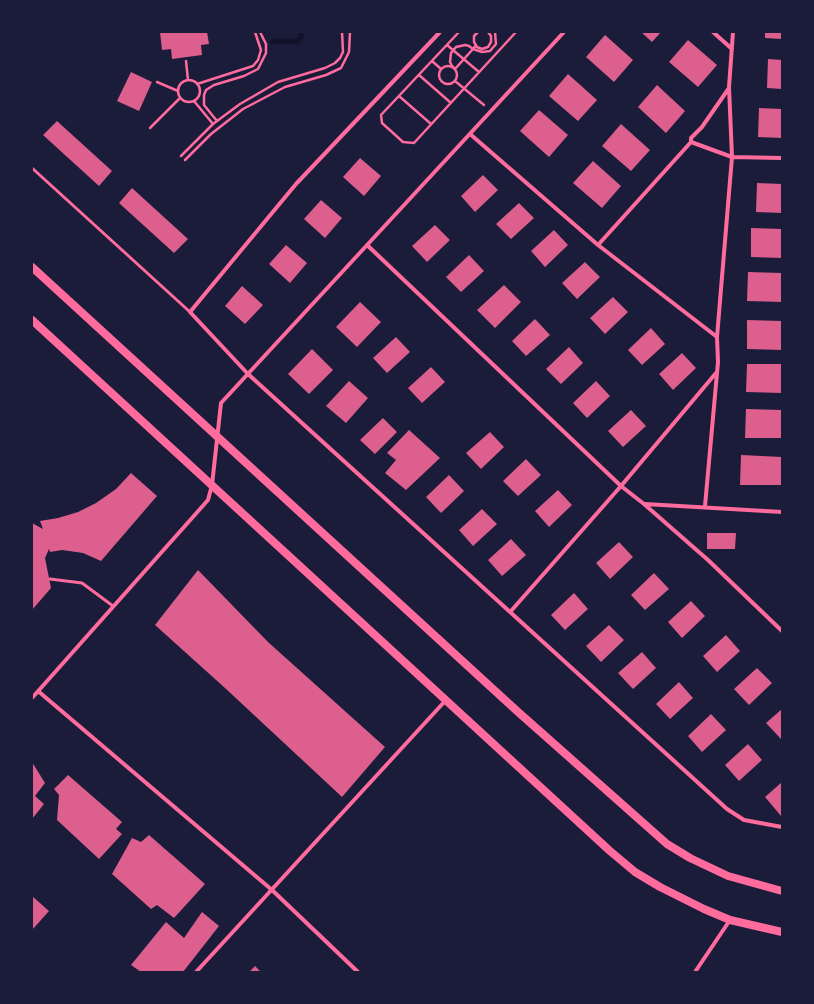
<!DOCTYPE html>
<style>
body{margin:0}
#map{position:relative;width:814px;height:1004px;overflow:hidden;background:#1b1b3a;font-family:"Fira Sans Condensed",sans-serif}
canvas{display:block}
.frame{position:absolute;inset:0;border:33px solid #1b1b3a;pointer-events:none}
</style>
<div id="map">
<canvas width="814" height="1004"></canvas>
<div class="frame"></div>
</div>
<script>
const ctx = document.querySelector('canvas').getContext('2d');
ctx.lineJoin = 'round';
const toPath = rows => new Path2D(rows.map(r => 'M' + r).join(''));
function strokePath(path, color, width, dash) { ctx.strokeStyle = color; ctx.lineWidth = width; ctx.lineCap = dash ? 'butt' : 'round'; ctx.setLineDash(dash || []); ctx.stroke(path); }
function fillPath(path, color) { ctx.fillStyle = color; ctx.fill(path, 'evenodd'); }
strokePath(toPath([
 [273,42,278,41,298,41,301,37,302,32]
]), '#12122b', 5.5);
fillPath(toPath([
 [160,32,207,32,209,44,201,45,202,55,172,59,171,49,162,50],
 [641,32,661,32,652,42],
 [765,32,782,32,782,39,765,38],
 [605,35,633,60,614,82,586,57],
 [688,40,717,65,698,87,669,62],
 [768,59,782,60,782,89,767,88],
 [131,72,152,82,139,111,117,101],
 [568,74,597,100,578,121,549,96],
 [657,85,685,111,666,133,638,107],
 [759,108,782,109,782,138,758,137],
 [539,110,568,135,549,157,520,131],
 [57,121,112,171,99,186,43,135],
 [621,124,650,150,631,171,602,146],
 [360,158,381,176,364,196,343,177],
 [593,161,621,186,602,208,573,183],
 [483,175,498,190,475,212,461,196],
 [757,183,782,184,782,213,756,212],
 [132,188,188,239,174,253,119,203],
 [321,200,342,218,325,238,304,219],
 [519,203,534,218,511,239,496,224],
 [435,225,450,240,427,262,412,246],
 [751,228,782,229,782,258,751,257],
 [554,230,568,245,545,267,531,251],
 [286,245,307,263,290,283,269,264],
 [469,255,484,271,461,292,446,277],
 [585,262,600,277,577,299,562,283],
 [748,272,782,273,782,302,747,301],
 [504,285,521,302,495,328,477,310],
 [242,286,263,305,245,324,225,306],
 [613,297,628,312,605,334,590,318],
 [360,302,381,322,357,347,336,327],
 [535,319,550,335,526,356,512,341],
 [747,320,782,321,782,350,747,349],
 [651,328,665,344,642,365,628,350],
 [396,337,410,352,387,373,373,358],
 [569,347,583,363,561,384,546,369],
 [312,349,333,370,309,394,288,374],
 [682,353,696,368,673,390,659,374],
 [747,364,782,364,782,393,746,392],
 [431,367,445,382,422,403,408,388],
 [349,381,368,398,346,423,326,406],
 [596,381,610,396,587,418,573,403],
 [746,409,782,410,782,438,745,438],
 [631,410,646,426,623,447,608,431],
 [383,418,397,432,375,454,360,440],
 [409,430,440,458,406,490,385,473,396,460,387,453],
 [490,432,504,447,481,469,466,453],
 [741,455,782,457,782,485,740,485],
 [526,459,541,475,518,496,503,481],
 [131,473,157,496,101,561,83,553,62,550,50,552,49,549,45,558,51,588,32,610,32,523,43,529,40,521,58,518,78,512,96,503,116,489],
 [449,475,464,491,441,513,426,497],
 [558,490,572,505,549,527,535,511],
 [482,509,497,524,473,546,459,530],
 [707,533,736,533,735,549,707,549],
 [511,539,526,555,502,576,488,560],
 [619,542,633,557,610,579,596,563],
 [198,570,268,642,385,747,342,797,225,688,155,625],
 [654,573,669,589,645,610,631,595],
 [574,593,588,609,565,630,551,615],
 [691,601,705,616,682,638,668,622],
 [609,625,624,640,601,662,586,646],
 [726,635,740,651,717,672,703,656],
 [642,652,656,668,633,689,618,673],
 [757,668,772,683,749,705,734,689],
 [679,682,693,698,670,719,656,704],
 [782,709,782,738,781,739,766,723],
 [711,714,726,730,702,752,688,736],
 [748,744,762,760,739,781,725,765],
 [32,762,45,783,35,796,44,804,32,819],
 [68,775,122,822,116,829,122,834,99,859,57,820,59,795,54,789],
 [782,782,782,814,781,816,765,797],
 [149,835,205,884,174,918,157,905,151,909,112,874,132,838,141,842],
 [32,896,49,911,32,930],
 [202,912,219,926,183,972,141,972,131,965,166,922,184,938],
 [255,966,261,972,249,972]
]), '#dd5f8e');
strokePath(toPath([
 [459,32,381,115,382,123,403,142,414,143,516,32],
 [478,32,474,36,474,42,477,47,482,49,488,47,491,42,491,36,488,32],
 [447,45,479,72],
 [476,45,473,49,455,69,452,66,450,62,451,53,456,47,465,45,469,46,473,49,482,52,490,51,496,44,495,32],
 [186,61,188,80],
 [432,61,441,69],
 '439 75a9 9 0 1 1 18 0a9 9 0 1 1-18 0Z',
 [419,75,451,103],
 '178 91a11 11 0 1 1 22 0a11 11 0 1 1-22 0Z',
 [455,81,484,105],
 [157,82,178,91],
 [197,84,253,66,258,60,261,50,255,32],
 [399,96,431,124],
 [194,101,213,124],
 [217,121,204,105,204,95,206,90,214,85,244,76,258,69,266,53,266,44,260,32],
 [150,128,180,98],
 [181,156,213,124,240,104,278,82,325,68,335,63,340,58,343,52,342,32],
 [185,160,211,134,243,109,285,87,326,75,341,68,349,52,350,32]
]), '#ff6b9d', 2.5);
strokePath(toPath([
 [32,168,190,312],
 [50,579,82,583,113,606]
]), '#ff6b9d', 3);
strokePath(toPath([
 [440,32,296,184,190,312,248,374,727,809,744,820,782,827],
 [713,32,732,49],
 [470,134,598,245,717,337],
 [691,142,732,157,782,158],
 [367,245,621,486,644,504,708,560,782,631],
 [598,245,691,142,691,138,702,127,729,88],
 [645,504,782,512],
 [705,506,718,362,717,337,732,157,729,87,733,32],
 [511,611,621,486,716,373],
 [38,691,272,890,358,972],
 [32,698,208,500,212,485,221,403,564,32],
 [196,972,446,700],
 [695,972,730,920]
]), '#ff6b9d', 4);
strokePath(toPath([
 [32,267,517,711,667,844,690,858,728,876,782,891],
 [32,320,610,851,635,872,660,887,704,909,730,920,782,932]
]), '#ff6b9d', 8);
</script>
